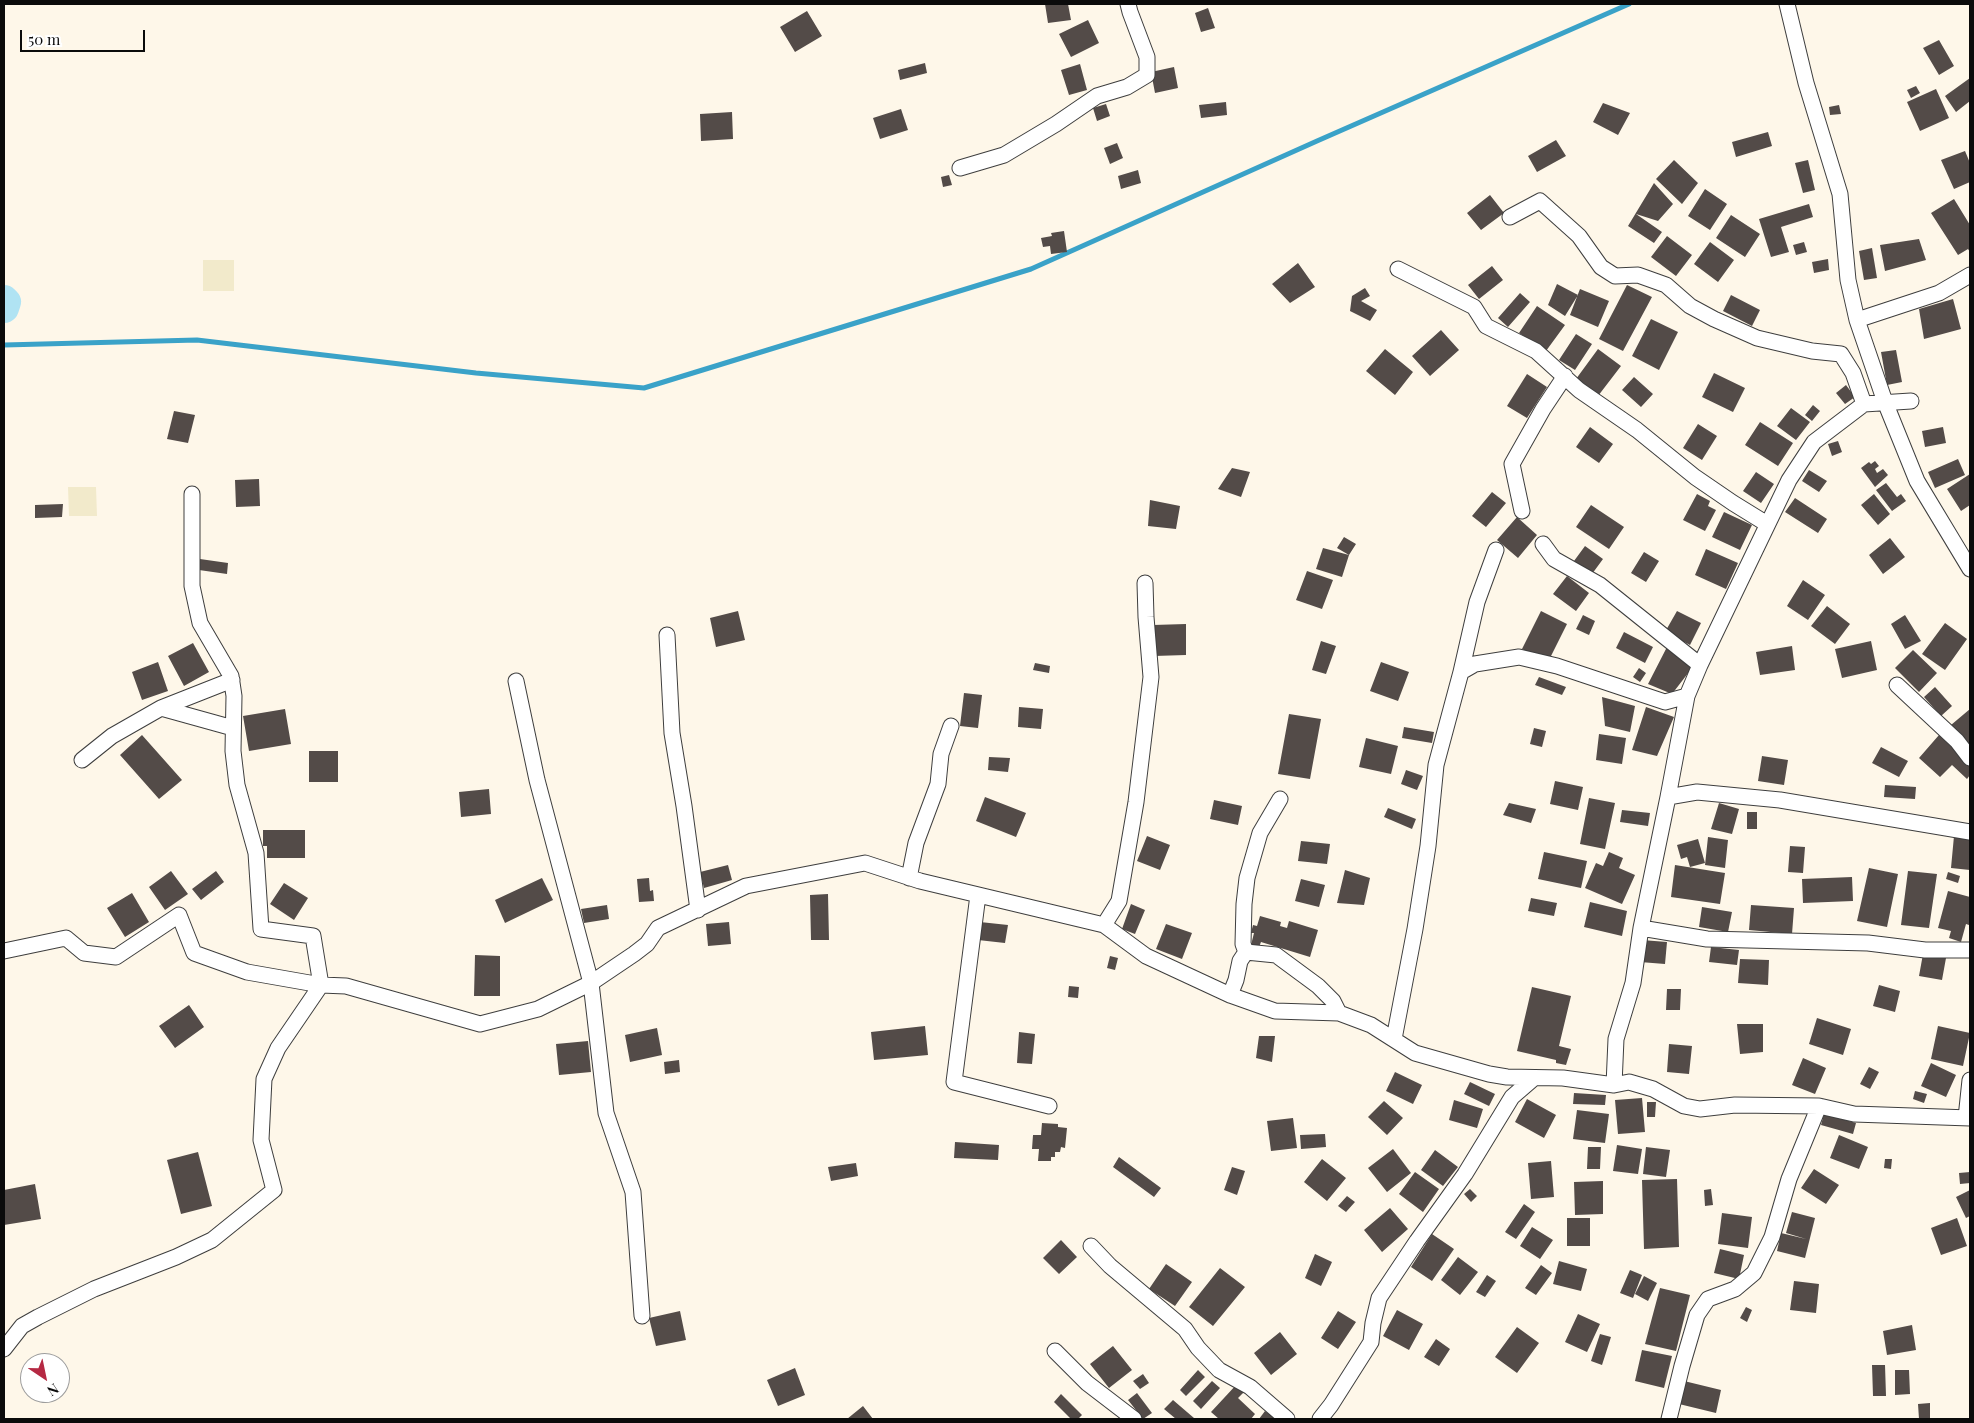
<!DOCTYPE html>
<style>
body{margin:0}
#map{position:relative;width:1974px;height:1423px;overflow:hidden;background:#fef7e9;font-family:"Playfair Display",serif}
canvas{display:block}
.frame{position:absolute;inset:0;border:5px solid #0b0b0b;pointer-events:none}
.north{position:absolute;left:20px;top:1353px;width:50px;height:50px;box-sizing:border-box;background:#fff;border:1px solid #9d9d9d;border-radius:50%;rotate:146deg;font-size:14px;font-weight:700;line-height:20px;text-align:center;color:#0b0b0b}
.north::after{content:'';display:block;margin:auto;width:18px;height:22px;background:#b52943;clip-path:polygon(50% 0,100% 100%,50% 72%,0 100%)}
.scale{position:absolute;left:20px;top:30px;width:125px;height:22px;box-sizing:border-box;border:2px solid #0b0b0b;border-top:0;padding-left:6px;font-size:15px;line-height:18px;white-space:nowrap;color:#0b0b0b;-webkit-text-stroke:4px #fff;paint-order:stroke}
</style>
<div id="map">
<canvas width="1974" height="1423"></canvas>
<div class="frame"></div>
<div class="north">N</div>
<div class="scale">50 m</div>
</div>
<script>
const ctx = document.querySelector('canvas').getContext('2d');
ctx.lineJoin = 'round';
function fillPath(path, color) { ctx.fillStyle = color; ctx.fill(path, 'evenodd'); }
const toPath = rows => new Path2D(rows.map(r => 'M' + r).join(''));
function strokePath(path, color, width, dash) { ctx.strokeStyle = color; ctx.lineWidth = width; ctx.lineCap = dash ? 'butt' : 'round'; ctx.setLineDash(dash || []); ctx.stroke(path); }
fillPath(toPath([
 [203,260,234,260,234,291,203,291],
 [68,487,96,487,97,516,69,516]
]), '#f2eacb');
strokePath(toPath([
 [4,345,197,340,476,373,644,388,1031,269,1317,141,1629,4]
]), '#3aa2c8', 5);
strokePath(toPath([
 [4,300,6,302,4,308]
]), '#b0e3f3', 30);
fillPath(toPath([
 [1045,4,1068,4,1071,20,1048,23],
 [1208,8,1215,28,1201,32,1195,13],
 [807,11,822,36,795,52,780,27],
 [1088,20,1099,43,1071,57,1059,34],
 [1939,40,1954,66,1939,75,1923,48],
 [925,63,927,73,900,80,898,70],
 [1080,64,1087,90,1069,95,1061,70],
 [1174,67,1178,88,1155,93,1151,72],
 [1970,78,1970,101,1956,112,1945,96],
 [1916,86,1920,93,1911,98,1907,90],
 [1936,89,1949,118,1920,131,1907,102],
 [1226,102,1227,115,1201,118,1199,105],
 [1603,103,1630,113,1618,135,1593,122],
 [1106,104,1110,116,1097,121,1093,108],
 [1839,105,1841,114,1830,115,1829,107],
 [901,109,908,130,880,139,873,118],
 [732,112,733,139,701,141,700,114],
 [1768,132,1772,146,1736,157,1732,142],
 [1556,140,1566,156,1537,172,1528,156],
 [1117,143,1123,158,1110,164,1104,148],
 [1965,151,1970,163,1970,182,1954,189,1941,160],
 [1674,160,1698,183,1682,204,1656,179],
 [1808,160,1815,190,1803,193,1795,163],
 [1138,170,1141,183,1121,189,1118,176],
 [949,175,952,185,943,187,941,177],
 [1654,183,1673,204,1658,221,1636,214,1662,232,1654,243,1628,226],
 [1705,189,1727,204,1710,230,1688,216],
 [1490,195,1504,213,1481,230,1467,213],
 [1954,199,1970,225,1970,252,1968,249,1958,255,1931,213],
 [1809,204,1813,217,1781,227,1789,252,1771,257,1759,219],
 [1731,215,1760,234,1745,257,1716,238],
 [1064,231,1067,252,1051,254,1050,246,1043,247,1041,238,1052,236,1051,233],
 [1667,236,1692,255,1676,276,1651,257],
 [1919,239,1926,260,1885,271,1880,245],
 [1710,242,1734,260,1718,282,1694,264],
 [1804,242,1807,252,1796,255,1793,245],
 [1872,248,1877,278,1864,280,1859,251],
 [1828,259,1829,270,1814,273,1812,262],
 [1298,263,1315,287,1290,303,1272,284],
 [1492,266,1503,280,1479,299,1468,285],
 [1557,284,1578,295,1565,316,1548,305],
 [1627,285,1652,297,1623,351,1599,339],
 [1365,288,1370,296,1361,301,1377,310,1370,321,1350,311,1352,296],
 [1580,289,1609,301,1598,327,1570,315],
 [1520,293,1530,302,1508,327,1498,318],
 [1731,295,1760,310,1752,326,1723,311],
 [1953,299,1961,329,1924,339,1919,309],
 [1537,306,1565,325,1546,351,1519,333],
 [1651,319,1678,332,1659,370,1632,356],
 [1441,330,1459,350,1430,376,1412,356],
 [1576,334,1592,344,1575,370,1559,360],
 [1385,349,1413,372,1395,395,1366,371],
 [1598,349,1621,366,1598,396,1576,379],
 [1896,350,1902,382,1887,385,1881,352],
 [1714,373,1745,388,1733,412,1702,397],
 [1527,374,1547,387,1527,418,1507,406],
 [1634,377,1653,394,1641,407,1622,390],
 [1846,385,1855,397,1845,404,1836,393],
 [1813,405,1820,411,1812,421,1805,415],
 [1791,408,1810,422,1796,440,1777,426],
 [174,411,195,415,188,443,167,439],
 [1760,422,1793,443,1778,466,1745,445],
 [1698,424,1717,436,1702,460,1683,448],
 [1590,427,1613,444,1599,463,1576,447],
 [1943,427,1946,443,1925,447,1922,431],
 [1838,441,1842,452,1832,456,1828,444],
 [1958,459,1965,475,1935,488,1928,472],
 [1875,461,1879,466,1875,469,1877,473,1883,469,1888,475,1875,487,1861,468,1869,462,1871,464],
 [1232,468,1250,472,1241,497,1218,489],
 [1809,470,1827,481,1819,492,1802,481],
 [1756,472,1774,484,1761,503,1743,491],
 [1970,474,1970,505,1961,511,1947,489],
 [259,479,260,506,236,507,235,480],
 [1886,483,1897,497,1901,494,1906,501,1892,511,1876,490],
 [1492,492,1506,503,1486,527,1472,516],
 [1697,494,1710,501,1708,506,1716,510,1705,531,1683,520],
 [1874,494,1890,514,1878,525,1861,505],
 [1795,498,1827,519,1818,533,1785,512],
 [1150,500,1180,506,1176,529,1148,526],
 [63,504,62,517,35,518,35,505],
 [1591,505,1624,527,1609,549,1576,527],
 [1724,512,1752,525,1740,550,1712,537],
 [1517,517,1537,535,1518,558,1497,540],
 [1344,537,1356,544,1349,555,1342,577,1316,569,1323,548,1349,555,1337,548],
 [1890,538,1905,557,1883,574,1869,555],
 [1585,546,1603,559,1592,574,1574,561],
 [1706,549,1738,563,1726,589,1695,575],
 [1644,552,1659,561,1646,582,1631,573],
 [200,559,228,563,227,574,199,570],
 [1307,571,1333,580,1322,609,1296,600],
 [1567,576,1589,593,1576,611,1553,594],
 [1803,580,1825,595,1808,620,1787,606],
 [1827,606,1850,624,1835,644,1811,626],
 [738,611,745,640,716,647,710,618],
 [1541,611,1567,624,1548,662,1522,649],
 [1677,611,1701,623,1690,645,1665,632],
 [1583,615,1595,621,1589,635,1576,629],
 [1905,615,1921,641,1905,649,1891,624],
 [1945,623,1967,639,1945,670,1922,654],
 [1186,624,1186,655,1154,656,1153,625],
 [1624,632,1653,647,1645,663,1616,648],
 [1321,641,1336,646,1326,674,1312,670],
 [1871,641,1877,670,1842,678,1835,649],
 [193,643,209,672,184,686,168,656],
 [1792,646,1795,670,1760,675,1756,652],
 [1667,647,1692,668,1672,694,1648,684],
 [1913,650,1937,673,1919,692,1895,668],
 [158,662,168,691,142,700,132,672],
 [1381,662,1409,672,1398,701,1370,691],
 [1035,663,1050,666,1049,673,1033,670],
 [1639,668,1646,673,1640,682,1633,677],
 [1539,677,1566,687,1562,695,1535,685],
 [1935,687,1952,706,1941,716,1924,697],
 [964,693,982,695,978,728,960,726],
 [1602,697,1635,706,1630,732,1605,726],
 [1019,707,1043,709,1041,729,1018,727],
 [1646,707,1674,717,1657,756,1632,750],
 [285,709,291,744,249,751,243,716],
 [1970,709,1970,748,1951,725],
 [1289,714,1321,719,1310,779,1278,774],
 [1404,727,1434,732,1432,743,1402,738],
 [1534,728,1546,731,1542,747,1530,744],
 [1599,734,1626,738,1622,764,1596,760],
 [142,735,182,780,159,799,120,755],
 [1939,735,1970,764,1970,775,1967,779,1952,765,1940,777,1919,758],
 [1366,738,1398,746,1391,774,1359,767],
 [1881,747,1908,761,1899,777,1872,763],
 [309,751,338,751,338,782,309,782],
 [1762,756,1788,760,1784,785,1758,781],
 [989,757,1010,758,1008,772,988,770],
 [1406,770,1423,776,1417,790,1401,784],
 [1555,781,1583,787,1578,810,1550,804],
 [1885,785,1916,787,1915,799,1884,797],
 [489,789,491,814,461,817,459,792],
 [985,797,1026,813,1016,837,976,821],
 [1589,798,1615,803,1605,849,1580,844],
 [1214,800,1242,806,1238,825,1210,819],
 [1509,803,1536,809,1531,823,1503,815],
 [1719,803,1739,809,1732,834,1711,829],
 [1388,808,1416,819,1412,829,1384,817],
 [1622,810,1650,813,1648,826,1620,822],
 [1747,812,1757,812,1757,829,1747,829],
 [263,830,305,830,305,858,267,858,267,846,263,846],
 [1147,836,1170,845,1160,870,1137,861],
 [1954,836,1970,837,1970,870,1951,868],
 [1708,837,1728,840,1725,868,1705,865],
 [1698,839,1705,863,1690,867,1687,857,1681,859,1677,845],
 [1301,841,1330,844,1327,864,1298,861],
 [1790,846,1805,847,1803,873,1788,872],
 [1544,852,1587,861,1581,888,1538,879],
 [1609,852,1623,858,1619,868,1635,875,1622,904,1585,888,1596,863,1603,866],
 [728,865,732,880,704,888,700,872],
 [1675,865,1725,873,1720,904,1671,897],
 [1869,868,1898,874,1887,927,1857,921],
 [1345,870,1370,878,1364,905,1337,903],
 [171,871,188,894,165,910,149,887],
 [216,871,224,882,201,900,192,889],
 [1908,871,1937,874,1929,928,1901,925],
 [1948,872,1960,876,1958,883,1946,879],
 [1852,877,1853,901,1803,903,1802,879],
 [542,878,553,900,505,923,495,900],
 [649,878,650,891,653,890,654,901,639,902,637,879],
 [1301,879,1325,885,1319,907,1295,901],
 [284,883,308,898,294,920,270,904],
 [1948,891,1970,897,1970,920,1969,925,1966,924,1961,942,1949,938,1951,931,1938,928],
 [132,893,149,922,125,937,107,908],
 [828,894,829,940,811,940,810,895],
 [1531,898,1557,903,1554,916,1528,911],
 [1590,902,1627,911,1622,936,1584,927],
 [1131,904,1145,910,1135,934,1122,929],
 [607,905,609,919,584,923,581,909],
 [1751,905,1794,908,1792,934,1749,930],
 [1702,907,1732,912,1728,932,1699,927],
 [1260,916,1281,922,1280,926,1287,928,1289,921,1318,930,1310,957,1261,942,1259,947,1251,945,1254,933,1251,933,1253,925,1257,926],
 [729,922,731,944,708,946,706,924],
 [980,922,1008,925,1005,943,978,940],
 [1166,924,1192,933,1182,959,1156,949],
 [1642,940,1667,942,1665,964,1640,962],
 [1711,947,1739,950,1737,965,1709,962],
 [1923,954,1946,958,1942,980,1919,976],
 [475,955,500,956,500,996,474,996],
 [1110,956,1118,958,1115,970,1107,968],
 [1740,959,1769,960,1768,985,1738,983],
 [1879,985,1900,991,1895,1012,1873,1006],
 [1069,986,1079,987,1078,998,1068,997],
 [1532,987,1571,996,1559,1046,1571,1049,1566,1065,1556,1063,1556,1060,1517,1051],
 [1667,989,1681,989,1680,1010,1666,1010],
 [189,1005,204,1027,175,1048,159,1026],
 [1817,1018,1851,1029,1843,1055,1809,1044],
 [1737,1024,1763,1024,1763,1052,1740,1054],
 [925,1026,928,1055,874,1060,871,1032],
 [1938,1026,1970,1033,1963,1066,1931,1059],
 [657,1028,662,1055,630,1062,625,1035],
 [1019,1032,1035,1034,1032,1064,1017,1063],
 [1259,1036,1275,1036,1272,1062,1256,1058],
 [588,1041,591,1072,559,1075,556,1044],
 [1669,1044,1692,1046,1689,1074,1667,1072],
 [1803,1058,1826,1068,1815,1094,1792,1085],
 [679,1060,680,1072,665,1074,664,1062],
 [1931,1063,1956,1075,1946,1097,1921,1086],
 [1869,1067,1879,1072,1870,1089,1860,1084],
 [1395,1072,1422,1085,1413,1104,1386,1091],
 [1470,1082,1495,1094,1489,1106,1464,1094],
 [1915,1091,1927,1094,1924,1103,1913,1099],
 [1574,1093,1606,1095,1605,1105,1573,1104],
 [1642,1098,1645,1132,1618,1134,1615,1100],
 [1527,1099,1556,1115,1544,1138,1515,1122],
 [1454,1100,1483,1109,1477,1128,1449,1120],
 [1384,1101,1403,1118,1387,1135,1368,1117],
 [1647,1102,1656,1102,1655,1117,1647,1117],
 [1577,1110,1609,1114,1605,1143,1573,1139],
 [1824,1114,1856,1123,1853,1134,1821,1125],
 [1293,1118,1297,1148,1271,1151,1267,1121],
 [1042,1123,1058,1124,1058,1127,1067,1128,1065,1148,1061,1147,1060,1152,1055,1152,1055,1157,1051,1157,1051,1161,1038,1161,1039,1149,1032,1149,1033,1135,1041,1135],
 [1325,1134,1326,1147,1301,1149,1300,1135],
 [1839,1135,1868,1147,1859,1169,1830,1158],
 [955,1142,999,1145,998,1160,954,1158],
 [1617,1145,1642,1149,1638,1174,1613,1171],
 [1588,1147,1601,1147,1600,1169,1587,1169],
 [1646,1147,1670,1150,1666,1177,1643,1174],
 [1393,1149,1411,1173,1387,1192,1368,1168],
 [1435,1150,1458,1167,1443,1186,1421,1170],
 [198,1152,212,1206,181,1214,167,1160],
 [1119,1157,1161,1188,1154,1197,1113,1167],
 [1322,1159,1346,1178,1327,1201,1304,1182],
 [1885,1159,1892,1159,1891,1169,1884,1168],
 [1551,1161,1554,1197,1531,1199,1528,1163],
 [856,1163,858,1176,831,1181,828,1167],
 [1232,1167,1245,1171,1237,1195,1224,1190],
 [1814,1169,1839,1185,1826,1204,1801,1188],
 [1415,1172,1439,1189,1423,1212,1399,1194],
 [1970,1172,1970,1183,1960,1184,1959,1173],
 [1677,1179,1679,1247,1644,1249,1642,1180],
 [1603,1181,1603,1214,1575,1215,1574,1182],
 [35,1184,41,1219,4,1225,4,1190],
 [1470,1189,1477,1196,1471,1202,1464,1194],
 [1711,1189,1713,1205,1705,1206,1704,1190],
 [1970,1190,1970,1216,1966,1218,1956,1197],
 [1347,1196,1355,1202,1346,1212,1338,1206],
 [1524,1204,1535,1212,1516,1239,1505,1232],
 [1390,1208,1408,1229,1382,1252,1364,1230],
 [1792,1212,1815,1218,1805,1258,1777,1251,1781,1233,1806,1239,1786,1233],
 [1722,1213,1752,1217,1748,1248,1718,1244],
 [1567,1218,1590,1218,1590,1246,1567,1246],
 [1957,1218,1967,1246,1941,1255,1931,1228],
 [1532,1227,1553,1240,1540,1259,1520,1246],
 [1432,1234,1454,1249,1432,1281,1411,1267],
 [1061,1240,1077,1257,1059,1274,1043,1258],
 [1720,1249,1744,1255,1739,1279,1714,1273],
 [1315,1254,1332,1262,1321,1286,1305,1278],
 [1458,1257,1478,1272,1460,1295,1441,1280],
 [1559,1261,1587,1269,1581,1291,1553,1284],
 [1166,1264,1192,1282,1175,1306,1149,1289],
 [1541,1265,1552,1273,1536,1295,1525,1288],
 [1220,1268,1245,1287,1213,1326,1189,1307],
 [1630,1270,1642,1275,1633,1298,1620,1293],
 [1487,1275,1496,1281,1485,1297,1476,1292],
 [1644,1276,1657,1283,1648,1301,1635,1294],
 [1794,1281,1819,1284,1816,1313,1790,1310],
 [1660,1288,1690,1295,1676,1351,1645,1344],
 [1746,1307,1752,1310,1747,1322,1740,1318],
 [1397,1310,1423,1324,1409,1350,1383,1336],
 [680,1311,686,1340,656,1346,649,1318],
 [1338,1311,1356,1322,1338,1349,1321,1338],
 [1578,1314,1600,1324,1587,1352,1565,1342],
 [1912,1325,1916,1350,1887,1355,1883,1331],
 [1517,1327,1539,1343,1517,1373,1495,1357],
 [1280,1332,1297,1354,1271,1375,1254,1353],
 [1600,1334,1611,1337,1602,1365,1591,1361],
 [1436,1339,1450,1349,1439,1366,1424,1357],
 [1113,1346,1132,1370,1109,1388,1090,1364],
 [1642,1350,1672,1356,1664,1388,1635,1381],
 [1872,1365,1885,1365,1886,1396,1873,1396],
 [795,1368,805,1395,778,1406,767,1380],
 [1198,1370,1205,1377,1186,1396,1180,1390],
 [1895,1370,1909,1370,1910,1394,1895,1395],
 [1143,1374,1149,1383,1140,1389,1133,1381],
 [1212,1381,1220,1388,1201,1409,1193,1401],
 [1684,1381,1721,1390,1716,1413,1679,1404],
 [1237,1384,1245,1391,1238,1398,1255,1414,1251,1419,1219,1419,1211,1412],
 [1137,1393,1152,1413,1143,1419,1128,1400],
 [1061,1394,1082,1415,1078,1419,1071,1419,1054,1402],
 [1173,1400,1194,1418,1193,1419,1176,1419,1164,1409],
 [1930,1403,1930,1419,1919,1419,1918,1404],
 [863,1406,873,1419,847,1419],
 [1265,1411,1277,1419,1259,1419]
]), '#534b48');
const minor = toPath([
 [1787,4,1806,83,1840,194,1848,280,1857,320,1885,402,1917,481,1970,569],
 [960,168,1004,155,1056,124,1097,96,1127,87,1147,75,1147,57,1130,12,1128,4],
 [1510,217,1540,201,1579,236,1601,267,1615,276,1638,275,1666,285,1690,306,1714,319,1757,338,1812,351,1841,354,1853,373,1864,404],
 [1398,269,1474,307,1486,326,1536,351,1579,390,1637,430,1695,477,1733,503,1767,524],
 [1857,320,1939,293,1970,275],
 [1522,511,1512,464,1543,409,1565,376],
 [1543,544,1554,559,1600,585,1700,665],
 [667,635,672,733,684,806,698,910],
 [1461,672,1477,602,1496,550],
 [516,681,537,780,591,983,606,1113,633,1192,642,1316],
 [1897,685,1957,741,1970,758],
 [161,708,232,680],
 [82,760,112,736,161,708,233,728],
 [1668,797,1687,696,1700,665,1789,480,1814,442,1864,404,1911,401],
 [909,878,916,843,938,784,941,754,951,726],
 [978,895,954,1082,1049,1106],
 [1104,925,1119,901,1136,802,1151,677,1146,617,1145,583],
 [1641,928,1668,797,1697,792,1780,800,1970,832],
 [4,951,66,938,84,953,116,957,179,915,194,953,247,972,321,985,313,936,261,929,256,853,237,785,233,751,234,696,231,676,200,623,192,586,192,494],
 [1246,952,1276,955,1318,986,1333,1001,1339,1013],
 [1230,995,1236,980,1240,961,1246,952,1243,944,1244,904,1247,878,1260,833,1280,799],
 [1394,1039,1415,929,1428,846,1436,765,1461,672,1475,664,1519,657,1557,666,1665,702,1687,696],
 [1614,1085,1616,1039,1633,983,1641,928,1707,939,1868,943,1925,950,1970,950],
 [1966,1118,1970,1080],
 [1091,1246,1110,1266,1185,1329,1198,1348,1219,1370,1250,1387,1287,1419],
 [4,1349,22,1326,38,1317,94,1289,176,1257,212,1240,274,1190,261,1140,264,1079,278,1048,321,985,346,986,480,1024,538,1009,591,983,634,954,647,944,658,928,746,886,865,863,920,881,1104,925,1146,956,1230,995,1275,1011,1339,1013,1371,1025,1415,1053,1489,1074,1507,1077,1563,1078,1614,1085,1629,1082,1653,1089,1684,1106,1700,1109,1735,1105,1819,1106,1854,1114,1970,1118],
 [1055,1351,1087,1383,1134,1419],
 [1320,1419,1331,1405,1371,1342,1373,1323,1379,1298,1417,1241,1465,1174,1512,1097,1534,1078],
 [1669,1419,1682,1366,1697,1315,1708,1299,1735,1289,1754,1273,1772,1237,1789,1179,1819,1106]
]);
strokePath(minor, '#3e3e3e', 17);
strokePath(minor, '#fff', 15);
</script>
